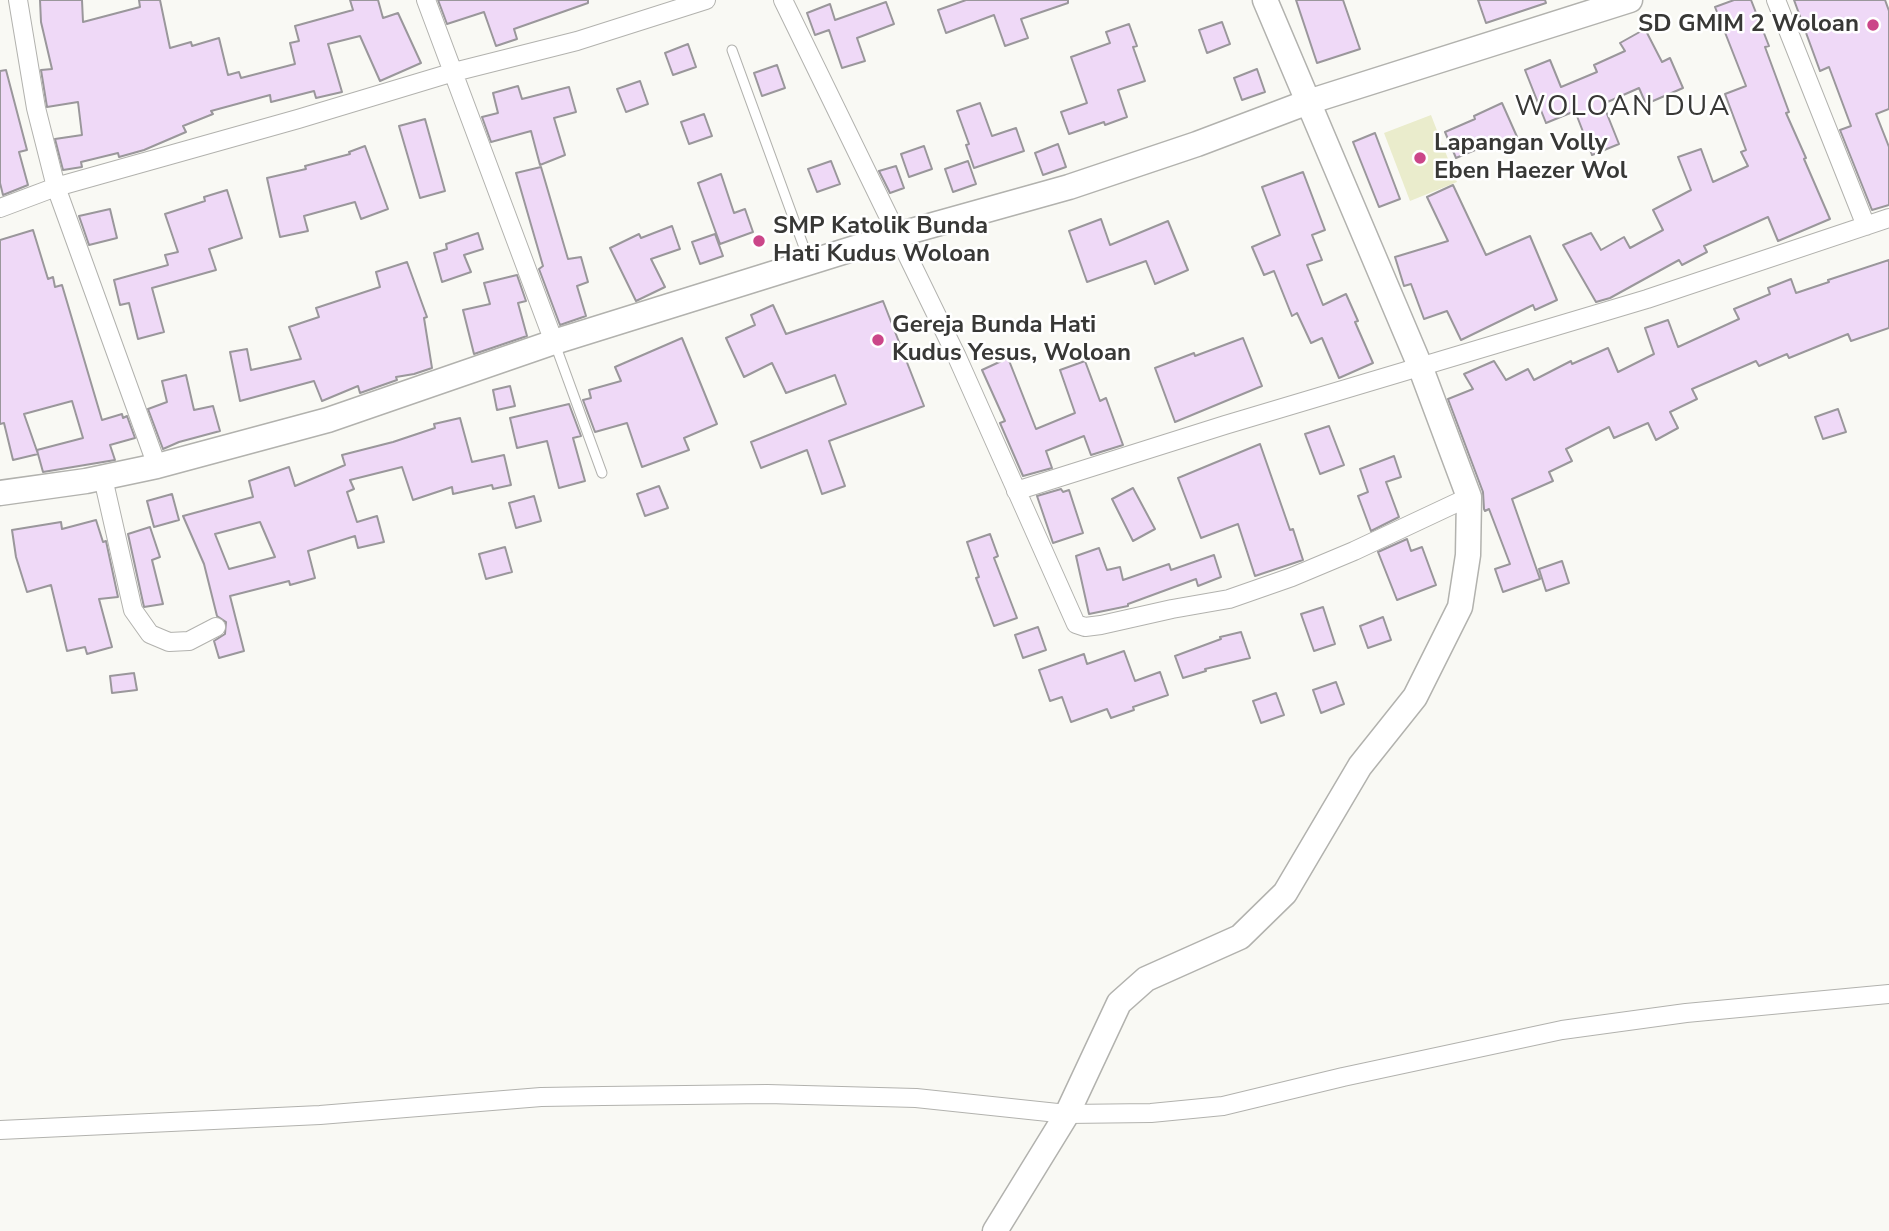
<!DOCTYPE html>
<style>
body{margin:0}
canvas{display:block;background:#f9f9f4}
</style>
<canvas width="1889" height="1231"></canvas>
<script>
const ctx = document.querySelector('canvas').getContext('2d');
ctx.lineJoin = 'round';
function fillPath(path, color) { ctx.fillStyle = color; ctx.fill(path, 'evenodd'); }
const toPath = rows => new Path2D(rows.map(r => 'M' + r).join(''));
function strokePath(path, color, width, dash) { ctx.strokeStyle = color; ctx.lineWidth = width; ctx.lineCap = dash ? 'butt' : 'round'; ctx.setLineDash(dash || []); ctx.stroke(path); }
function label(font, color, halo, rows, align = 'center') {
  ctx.font = font + ' "Nunito Sans",sans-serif'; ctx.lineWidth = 5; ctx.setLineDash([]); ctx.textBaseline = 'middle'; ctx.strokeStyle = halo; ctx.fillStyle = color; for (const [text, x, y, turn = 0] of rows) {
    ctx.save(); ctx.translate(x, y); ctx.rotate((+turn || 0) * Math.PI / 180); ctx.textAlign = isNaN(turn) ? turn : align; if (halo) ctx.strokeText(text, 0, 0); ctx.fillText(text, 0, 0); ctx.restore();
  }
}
fillPath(toPath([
 [1431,115,1457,182,1410,201,1384,133]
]), '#eaeccc');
const building = toPath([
 [40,0,82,0,83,22,140,7,139,0,160,0,170,48,191,42,192,46,219,38,228,75,239,72,241,78,295,64,290,43,299,41,295,26,353,10,350,0,378,0,383,18,398,13,421,63,380,81,360,36,328,44,342,92,316,98,314,91,271,102,270,95,211,111,213,114,183,126,186,132,144,150,119,157,118,153,81,162,82,167,63,170,55,139,82,135,78,102,47,107,41,70,52,69,41,22,40,0],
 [438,0,588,0,588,3,514,29,517,39,496,46,484,12,447,24,438,0],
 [966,0,1068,0,1068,3,1021,19,1028,38,1005,46,994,15,946,33,938,10,966,0],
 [1296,0,1343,0,1360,49,1317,63,1296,0],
 [1478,0,1545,0,1546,3,1486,23,1478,0],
 [1734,0,1751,0,1769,46,1765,47,1789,112,1786,113,1806,158,1804,159,1830,219,1778,241,1768,217,1704,246,1707,252,1682,265,1679,260,1610,298,1596,302,1563,245,1591,233,1601,250,1624,237,1630,248,1663,230,1653,210,1691,190,1678,157,1701,149,1713,182,1748,166,1741,152,1746,150,1725,94,1746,86,1715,7,1734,0],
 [1794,0,1885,0,1889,11,1889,109,1876,114,1889,147,1889,205,1872,210,1840,130,1851,126,1829,67,1820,71,1794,0],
 [886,2,894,24,857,38,865,61,842,68,829,30,815,35,807,13,830,4,835,20,886,2],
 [1222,22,1230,44,1207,53,1199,30,1222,22],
 [1129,24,1137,46,1133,47,1145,81,1118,90,1127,117,1105,125,1104,122,1069,134,1061,112,1087,103,1071,57,1110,43,1106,32,1129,24],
 [1645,29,1662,62,1670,58,1683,88,1646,104,1639,88,1603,104,1619,144,1592,155,1575,111,1546,123,1525,70,1550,60,1561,87,1597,72,1594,65,1625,51,1620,43,1645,29],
 [688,44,696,67,673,75,665,53,688,44],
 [777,65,785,88,762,96,754,73,777,65],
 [1257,69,1265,92,1242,100,1234,78,1257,69],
 [6,70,27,150,19,152,28,185,3,195,0,183,0,71,6,70],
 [640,81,648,104,626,112,617,89,640,81],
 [518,86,522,99,569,87,576,112,554,118,565,155,540,165,531,131,491,142,482,117,498,113,493,93,518,86],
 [980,103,992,136,1016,128,1024,151,974,168,966,145,969,144,957,111,980,103],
 [1502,103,1518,139,1490,151,1487,145,1456,158,1445,132,1475,119,1474,116,1502,103],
 [704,114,712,136,689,144,681,122,704,114],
 [425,119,445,191,420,198,399,126,425,119],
 [1375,133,1400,199,1379,207,1353,142,1375,133],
 [1058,144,1066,167,1043,175,1035,153,1058,144],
 [365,146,388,209,361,219,355,202,304,216,308,231,280,237,267,178,306,169,305,166,350,154,349,152,365,146],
 [924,146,932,169,909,177,901,154,924,146],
 [831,161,840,184,817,192,808,169,831,161],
 [968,161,976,184,953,192,945,169,968,161],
 [896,166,904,188,890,193,879,171,896,166],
 [541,167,568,259,581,257,588,282,577,286,586,316,560,325,539,269,543,266,516,173,541,167],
 [1303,172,1325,230,1312,235,1322,260,1307,265,1323,305,1346,294,1358,321,1355,322,1373,363,1339,378,1322,338,1311,343,1297,313,1292,316,1274,271,1264,275,1252,247,1280,235,1262,187,1303,172],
 [721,174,734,213,745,209,753,232,720,244,698,183,721,174],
 [1453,185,1486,255,1530,236,1557,300,1535,310,1533,305,1461,340,1447,311,1424,319,1411,284,1404,286,1395,257,1448,241,1427,197,1453,185],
 [227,190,242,238,209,249,216,270,152,288,164,332,138,339,129,303,120,305,114,280,168,265,165,255,178,252,165,214,205,201,204,197,227,190],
 [110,209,117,238,89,245,79,216,110,209],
 [1101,219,1110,245,1168,221,1188,270,1155,284,1146,261,1087,282,1069,231,1101,219],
 [672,226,680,249,651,259,665,287,636,301,610,248,639,234,641,238,672,226],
 [33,230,48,279,53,277,55,287,62,285,102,420,122,414,123,418,127,416,135,438,110,445,115,460,43,472,38,454,13,460,4,423,0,424,0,240,33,230],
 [72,401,83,438,37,450,38,454,24,414,72,401],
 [478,233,483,249,464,255,471,272,442,282,434,253,447,249,446,244,478,233],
 [715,234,723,256,700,264,692,242,715,234],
 [1889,260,1889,328,1851,341,1848,334,1789,358,1787,354,1759,366,1756,361,1692,389,1697,399,1670,412,1678,428,1656,440,1648,423,1614,438,1609,427,1566,449,1572,461,1549,472,1553,481,1512,499,1540,579,1503,592,1495,569,1510,564,1489,509,1485,511,1484,509,1483,492,1448,399,1473,389,1464,374,1494,361,1506,380,1528,369,1534,380,1571,361,1572,364,1608,348,1618,372,1654,354,1645,328,1668,320,1678,347,1739,319,1734,309,1770,294,1768,288,1791,279,1796,293,1829,282,1828,280,1889,260],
 [407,262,427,317,424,318,432,368,414,374,396,377,397,380,360,393,358,386,322,401,314,381,240,401,230,352,247,349,251,370,301,359,289,327,319,317,316,308,380,287,376,272,407,262],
 [517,275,526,301,518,303,527,336,474,354,463,310,490,304,484,283,517,275],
 [883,301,924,406,829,441,845,486,822,494,807,450,761,468,751,442,846,404,835,375,786,393,772,363,744,377,726,338,755,325,751,315,773,305,786,334,883,301],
 [682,338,717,424,684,438,689,450,642,467,627,423,595,432,583,400,591,398,589,390,621,381,615,367,682,338],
 [1243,338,1262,386,1175,422,1155,368,1194,353,1195,356,1243,338],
 [1008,358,1036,429,1075,413,1060,370,1085,361,1100,401,1106,398,1123,445,1091,455,1084,436,1046,451,1052,468,1023,476,1000,423,1005,421,982,370,1008,358],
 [186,375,194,410,213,406,220,431,179,442,163,449,148,409,167,402,162,381,186,375],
 [510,386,515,406,497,410,493,390,510,386],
 [569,404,581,436,573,438,585,481,559,488,547,441,517,448,510,418,569,404],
 [1838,409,1846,432,1823,439,1815,417,1838,409],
 [460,418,472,462,504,455,511,485,493,489,492,485,453,494,452,487,413,500,402,467,350,480,354,489,347,492,357,522,377,516,384,542,358,548,355,536,308,551,315,578,290,585,289,581,230,596,244,651,219,658,214,641,225,634,226,622,217,616,204,564,183,516,253,497,249,481,289,467,295,486,345,465,342,455,393,442,435,428,434,424,460,418],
 [260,522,275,557,229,569,215,534,260,522],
 [1329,426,1344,465,1320,474,1305,434,1329,426],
 [1260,444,1290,530,1293,529,1303,560,1255,576,1238,524,1201,538,1178,478,1260,444],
 [1394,456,1401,477,1386,482,1399,517,1371,531,1358,496,1368,492,1360,469,1394,456],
 [659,486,668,508,645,516,637,494,659,486],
 [1133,488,1155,529,1133,541,1112,499,1133,488],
 [1061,489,1063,492,1069,490,1083,533,1053,543,1037,496,1061,489],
 [172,494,179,520,154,527,147,501,172,494],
 [534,496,541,521,516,528,509,503,534,496],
 [96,520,103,542,106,541,118,597,99,599,112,647,87,654,85,647,67,651,51,585,27,592,16,557,12,530,61,522,62,529,96,520],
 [150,527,160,557,152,560,163,604,144,607,128,534,150,527],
 [990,534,998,556,994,558,1017,618,994,626,976,578,979,577,967,542,990,534],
 [1407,539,1411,551,1422,547,1436,585,1397,600,1378,552,1407,539],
 [505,547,512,572,486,579,479,554,505,547],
 [1099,548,1107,570,1120,567,1123,580,1169,564,1171,570,1214,555,1221,577,1198,586,1196,579,1128,604,1128,606,1089,614,1076,556,1099,548],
 [1562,561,1569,583,1546,591,1539,569,1562,561],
 [1323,607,1335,644,1314,651,1301,614,1323,607],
 [1383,617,1391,640,1368,648,1360,626,1383,617],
 [1038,627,1046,650,1023,658,1015,635,1038,627],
 [1241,632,1250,658,1205,669,1206,671,1183,678,1175,656,1221,639,1220,637,1241,632],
 [1124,651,1135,681,1160,672,1168,695,1133,707,1134,710,1111,718,1107,709,1071,722,1062,697,1050,701,1039,670,1084,654,1087,664,1124,651],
 [134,673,137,690,112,693,110,676,134,673],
 [1336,682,1344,704,1321,713,1313,690,1336,682],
 [1276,693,1284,715,1261,723,1253,701,1276,693]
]);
fillPath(building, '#efd9f7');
strokePath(building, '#9a979b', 2);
const lane = toPath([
 [732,50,809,261],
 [555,344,602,473]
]);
const street = toPath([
 [18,0,36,108,56,187,157,466],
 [426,0,554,342],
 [783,0,957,357,1076,624,1085,627,1101,625,1172,609,1229,599,1292,577,1354,551,1469,497],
 [1776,0,1866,226],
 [0,208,56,187,298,119,454,72,577,41,706,0],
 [103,478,133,610,150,634,169,642,189,641,216,627],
 [1016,491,1225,425,1647,299,1889,218],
 [0,1130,320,1115,541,1097,603,1096,767,1094,916,1098,1067,1114,1151,1113,1223,1106,1343,1077,1562,1030,1686,1013,1889,994]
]);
const secondary = toPath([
 [0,493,86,481,157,466,328,420,554,342,897,235,1069,187,1197,144,1308,102,1630,0],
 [995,1231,1067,1114,1119,1003,1146,979,1240,937,1285,893,1360,766,1415,697,1460,607,1468,555,1469,497,1420,366,1265,0]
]);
strokePath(lane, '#b2b2ae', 11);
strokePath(street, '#b2b2ae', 20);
strokePath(secondary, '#b2b2ae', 27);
strokePath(lane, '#fff', 9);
strokePath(street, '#fff', 18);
strokePath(secondary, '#fff', 24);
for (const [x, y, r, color] of [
 [1873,25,7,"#cb4689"],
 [1420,158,7,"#cb4689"],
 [759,241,7,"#cb4689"],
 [878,340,7,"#cb4689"]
]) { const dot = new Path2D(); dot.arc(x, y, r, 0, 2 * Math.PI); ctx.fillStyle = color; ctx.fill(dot); strokePath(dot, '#fff', 2.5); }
label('bold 24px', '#383836', '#fff', [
 ["SD GMIM 2 Woloan",1859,25,"right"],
 ["Lapangan Volly",1434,144],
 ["Eben Haezer Wol",1434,172],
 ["SMP Katolik Bunda",773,227],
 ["Hati Kudus Woloan",773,255],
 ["Gereja Bunda Hati",892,326],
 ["Kudus Yesus, Woloan",892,354]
], 'left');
ctx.letterSpacing = '2px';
label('28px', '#383836', '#fff', [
 ["WOLOAN DUA",1623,108]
]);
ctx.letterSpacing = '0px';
</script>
